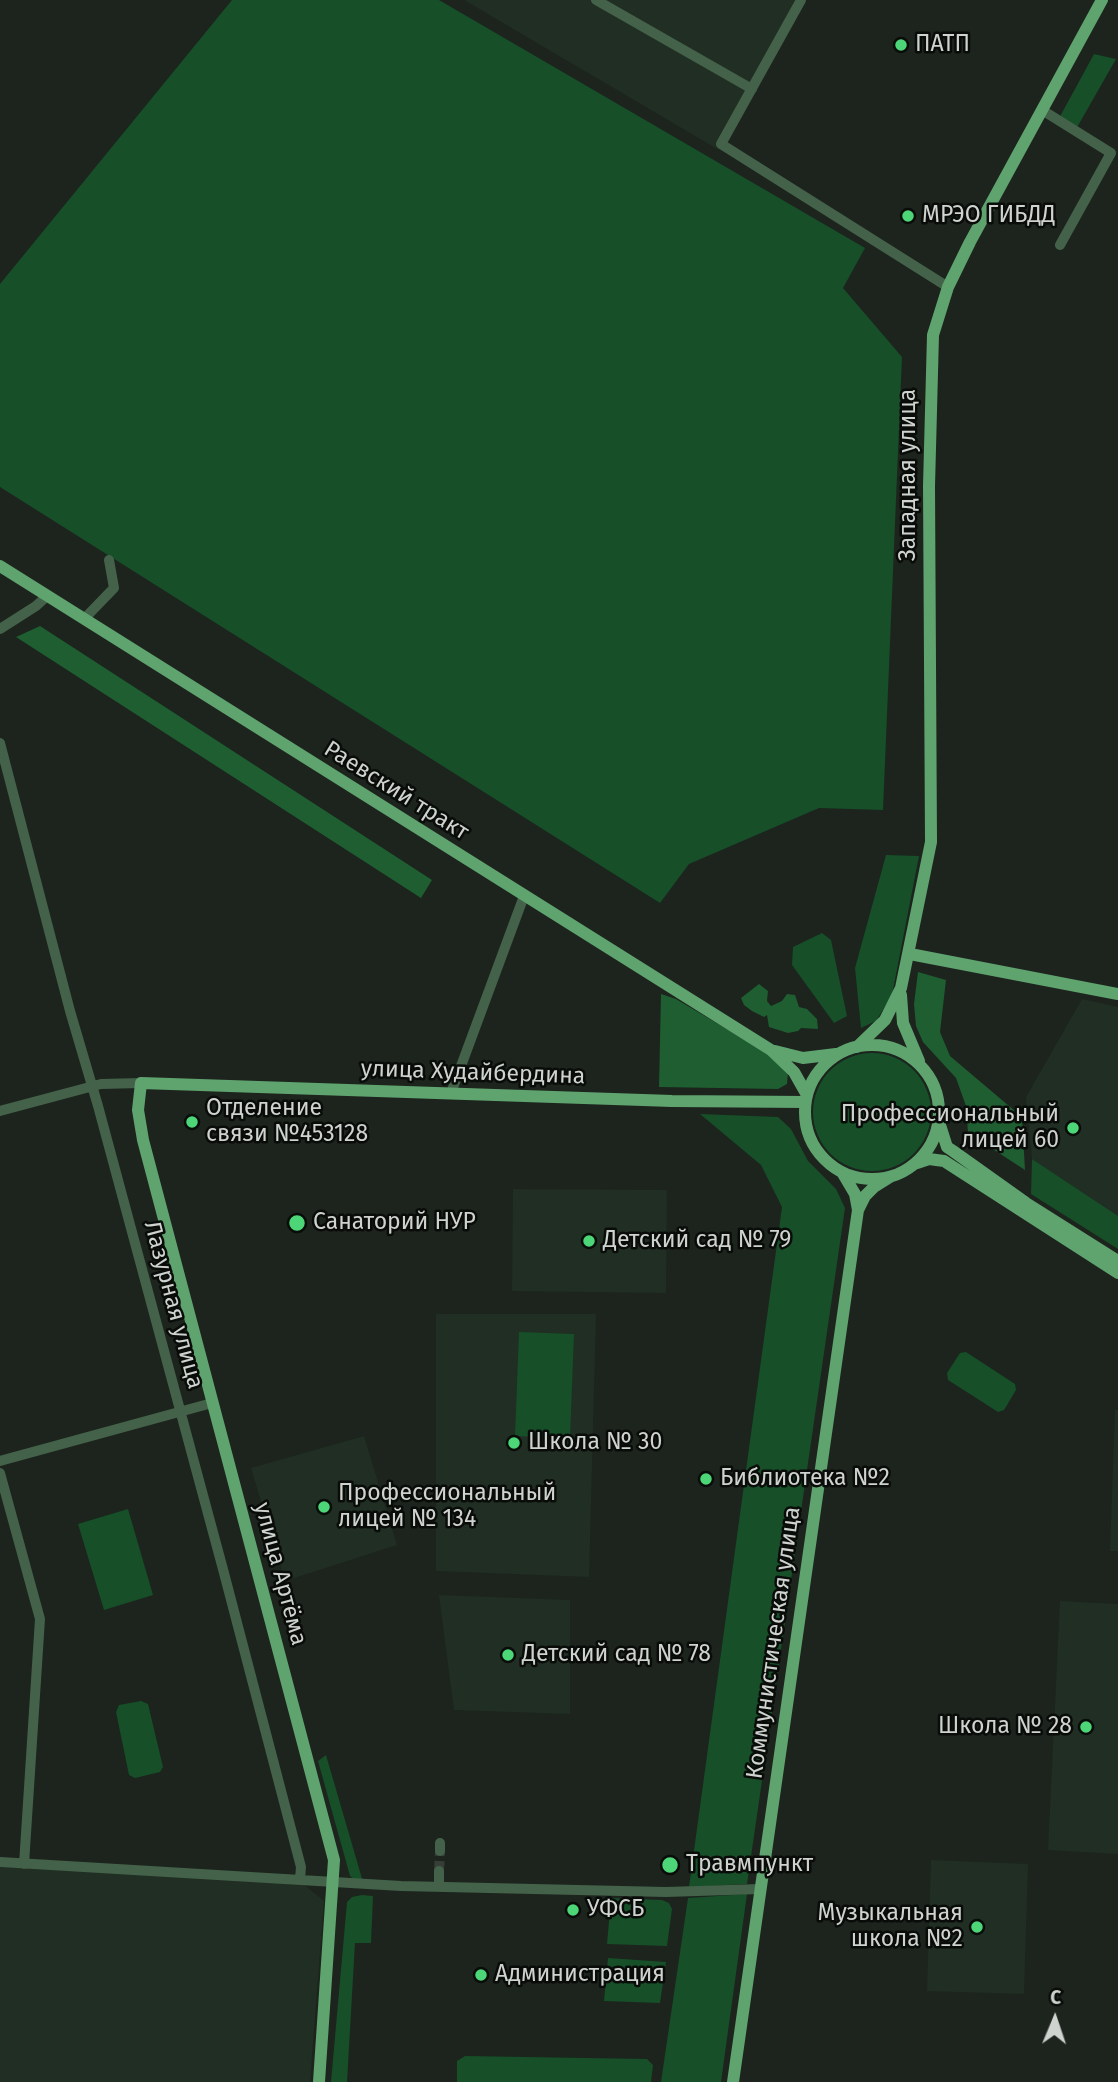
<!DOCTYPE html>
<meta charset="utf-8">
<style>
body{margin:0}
#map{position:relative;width:1118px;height:2082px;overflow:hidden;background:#1c241d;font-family:"Fira Sans",sans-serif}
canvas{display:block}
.north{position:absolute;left:1020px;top:1984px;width:70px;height:70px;-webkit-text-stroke:5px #090c09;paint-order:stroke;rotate:2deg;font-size:19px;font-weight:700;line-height:28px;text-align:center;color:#ced3cf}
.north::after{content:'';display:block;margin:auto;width:24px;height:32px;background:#ced3cf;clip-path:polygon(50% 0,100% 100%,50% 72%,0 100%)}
</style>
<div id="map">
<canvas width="1118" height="2082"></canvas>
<div class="north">С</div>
</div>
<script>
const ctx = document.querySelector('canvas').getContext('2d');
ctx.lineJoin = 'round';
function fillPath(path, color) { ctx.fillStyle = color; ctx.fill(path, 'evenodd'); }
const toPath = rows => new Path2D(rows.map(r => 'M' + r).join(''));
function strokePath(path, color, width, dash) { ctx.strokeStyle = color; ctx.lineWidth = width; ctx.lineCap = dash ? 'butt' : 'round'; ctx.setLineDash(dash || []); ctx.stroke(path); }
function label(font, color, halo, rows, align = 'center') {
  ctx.font = font + ' "Fira Sans",sans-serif'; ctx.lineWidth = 5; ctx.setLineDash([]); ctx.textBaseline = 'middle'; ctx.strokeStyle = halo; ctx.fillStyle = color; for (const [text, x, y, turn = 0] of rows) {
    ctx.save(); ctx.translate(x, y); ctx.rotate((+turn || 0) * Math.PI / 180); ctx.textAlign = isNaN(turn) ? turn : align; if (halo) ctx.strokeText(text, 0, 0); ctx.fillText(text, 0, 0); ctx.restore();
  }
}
fillPath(toPath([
 [464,0,802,0,719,150],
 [1082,999,1118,1007,1118,1217,1032,1159,1026,1097],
 [513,1189,667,1190,666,1293,512,1291],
 [436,1314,596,1314,589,1577,436,1571],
 [1115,1410,1118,1410,1118,1551,1110,1551],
 [364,1436,397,1545,285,1581,251,1468],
 [439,1595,570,1600,570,1714,454,1710],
 [1060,1601,1118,1604,1118,1854,1048,1850],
 [931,1860,1028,1864,1024,1994,927,1991],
 [0,1867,302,1883,324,1901,310,2082,0,2082]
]), '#202e23');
fillPath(toPath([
 [232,0,439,0,865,248,843,288,902,357,883,810,819,808,689,864,660,903,0,487,0,284],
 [1094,54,1116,59,1075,131,1057,122],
 [886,855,919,856,892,995,876,1021,861,1028,855,968],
 [822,933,831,940,847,1016,834,1023,792,965,793,947],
 '813 1112a59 59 0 1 1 118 0a59 59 0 1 1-118 0Z',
 [700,1114,778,1117,791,1129,808,1161,836,1189,845,1208,747,1884,689,1887,782,1207,761,1165],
 [1032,1159,1118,1216,1118,1249,1031,1194],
 [519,1332,574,1334,570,1438,515,1436],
 [966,1352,1015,1384,1016,1390,1004,1410,998,1412,948,1380,947,1373,960,1353],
 [128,1509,153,1595,104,1610,78,1524],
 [141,1701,148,1704,163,1767,160,1772,135,1778,129,1775,116,1712,119,1705],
 [326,1755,363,1882,356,1881,350,1876,318,1761],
 [747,1894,721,2082,661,2082,688,1898],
 [362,1895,373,1896,371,1943,355,1943,347,2082,331,2082,347,1902,352,1897],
 [611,1898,662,1900,669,1903,672,1909,667,1946,607,1944],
 [608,1958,666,1962,660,2003,604,2001],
 [465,2056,647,2059,653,2065,651,2082,457,2082,457,2061]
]), '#164f28');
fillPath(toPath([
 [40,626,432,880,421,898,16,637],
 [918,972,946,980,940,1032,950,1056,1022,1117,1025,1170,968,1133,966,1106,956,1078,923,1042,916,1026,914,1004],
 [759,984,768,991,767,1001,771,1006,782,1001,787,994,795,995,799,1007,807,1009,817,1019,818,1029,801,1028,798,1031,788,1033,769,1027,767,1015,764,1017,752,1011,744,1005,741,998],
 [661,994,676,999,769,1054,788,1072,787,1084,778,1089,659,1087]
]), '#1e5e31');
strokePath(toPath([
 [439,1871,440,1851]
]), '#373e38', 10, [10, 5]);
strokePath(toPath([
 [596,0,752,89],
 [801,0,721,144,948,287],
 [1042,110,1111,153,1060,245],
 [84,619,114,588,109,560],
 [0,629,36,606,47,596],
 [0,743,70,1011,98,1106,224,1573,301,1867,300,1879],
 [451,1093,524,896],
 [0,1111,101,1084,141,1083],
 [0,1461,212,1403],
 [0,1473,40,1619,24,1864],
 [440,1843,440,1851],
 [0,1862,401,1886,666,1892,760,1889],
 [439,1887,439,1871]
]), '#436249', 10);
strokePath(toPath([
 [0,566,771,1050,794,1072,807,1095],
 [910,954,1118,994],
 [901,995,903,1023,919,1061],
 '805 1112a67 67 0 1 1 134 0a67 67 0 1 1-134 0Z',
 [857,1047,885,1020,901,988,931,842,929,486,933,335,948,287,970,242,1102,0],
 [775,1051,803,1058,836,1054],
 [940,1125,947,1147,953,1151,1026,1203,1118,1261],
 [917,1163,929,1159,944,1161,1118,1273],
 [842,1172,855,1194,858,1210],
 [319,2082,334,1860,143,1140,138,1110,141,1083,672,1101,805,1102],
 [733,2082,858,1210,865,1196,874,1187,890,1177]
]), '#5fa36f', 12);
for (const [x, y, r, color] of [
 [901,45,7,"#4cd677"],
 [908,216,7,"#4cd677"],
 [192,1122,7,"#4cd677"],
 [1073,1128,7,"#4cd677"],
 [297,1223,9,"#4cd677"],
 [589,1241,7,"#4cd677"],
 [514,1443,7,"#4cd677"],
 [706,1479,7,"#4cd677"],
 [324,1507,7,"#4cd677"],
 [508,1655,7,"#4cd677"],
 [1086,1727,7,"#4cd677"],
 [670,1865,9,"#4cd677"],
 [573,1910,7,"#4cd677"],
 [977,1927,7,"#4cd677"],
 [481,1975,7,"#4cd677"]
]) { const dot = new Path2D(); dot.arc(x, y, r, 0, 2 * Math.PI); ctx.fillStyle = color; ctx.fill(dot); strokePath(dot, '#090c09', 2.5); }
label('23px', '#ced3cf', '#090c09', [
 ["ПАТП",915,45],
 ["МРЭО ГИБДД",922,216],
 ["Отделение",206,1109],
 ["связи №453128",206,1135],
 ["Профессиональный",1059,1115,"right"],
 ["лицей 60",1059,1141,"right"],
 ["Санаторий НУР",313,1223],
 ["Детский сад № 79",603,1241],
 ["Школа № 30",528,1443],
 ["Библиотека №2",720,1479],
 ["Профессиональный",338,1494],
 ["лицей № 134",338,1520],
 ["Детский сад № 78",522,1655],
 ["Школа № 28",1072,1727,"right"],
 ["Травмпункт",686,1865],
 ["УФСБ",587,1910],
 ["Музыкальная",963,1914,"right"],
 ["школа №2",963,1940,"right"],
 ["Администрация",495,1975]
], 'left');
label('23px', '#ced3cf', '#090c09', [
 ["Западная улица",909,475,-90],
 ["Раевский тракт",396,791,32],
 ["улица Худайбердина",473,1073,2],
 ["Лазурная улица",173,1305,75],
 ["улица Артёма",280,1574,75],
 ["Коммунистическая улица",774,1643,-82]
]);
</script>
